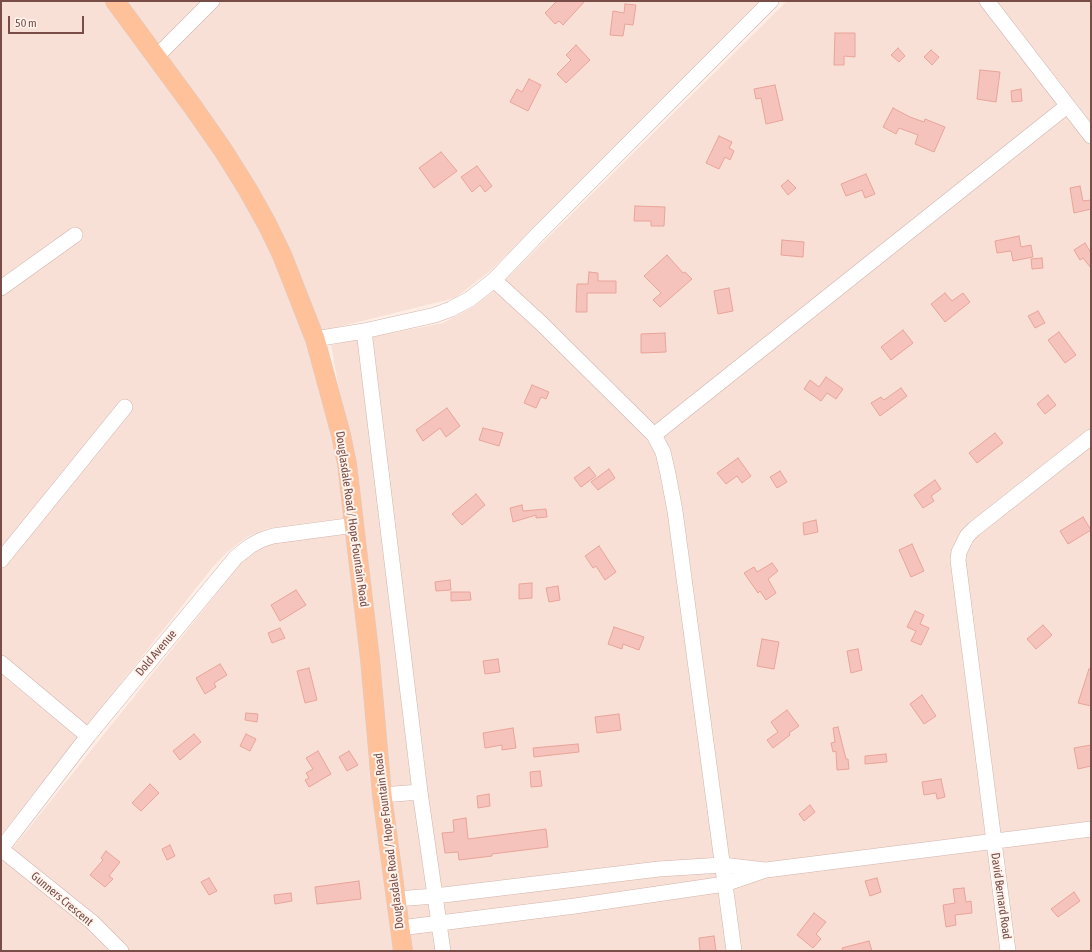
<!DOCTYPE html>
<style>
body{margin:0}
#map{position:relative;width:1092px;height:952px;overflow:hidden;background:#feeee5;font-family:"Asap Condensed",sans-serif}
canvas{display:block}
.frame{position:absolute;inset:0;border:2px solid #784d48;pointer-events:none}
.scale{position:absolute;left:8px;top:16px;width:76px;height:18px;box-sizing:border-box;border:2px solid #784d48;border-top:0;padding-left:5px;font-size:12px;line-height:14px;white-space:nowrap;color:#784d48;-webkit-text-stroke:3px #fff3ec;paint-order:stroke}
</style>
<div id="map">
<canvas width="1092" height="952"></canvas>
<div class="frame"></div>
<div class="scale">50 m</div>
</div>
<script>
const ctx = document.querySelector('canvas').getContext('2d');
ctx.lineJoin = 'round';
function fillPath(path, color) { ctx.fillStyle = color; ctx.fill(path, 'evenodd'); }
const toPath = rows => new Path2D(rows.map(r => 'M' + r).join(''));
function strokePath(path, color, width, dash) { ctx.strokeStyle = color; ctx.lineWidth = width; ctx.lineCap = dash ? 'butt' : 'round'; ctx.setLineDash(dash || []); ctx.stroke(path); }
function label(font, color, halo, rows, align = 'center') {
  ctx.font = font + ' "Asap Condensed",sans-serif'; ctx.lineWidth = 4; ctx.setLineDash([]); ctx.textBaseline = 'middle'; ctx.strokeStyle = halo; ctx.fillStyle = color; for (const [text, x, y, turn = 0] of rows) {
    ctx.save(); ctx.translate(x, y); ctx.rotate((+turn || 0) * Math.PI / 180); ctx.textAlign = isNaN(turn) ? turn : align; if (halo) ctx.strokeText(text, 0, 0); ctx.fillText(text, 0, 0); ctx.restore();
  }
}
fillPath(toPath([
 [1,1,761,1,490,271,455,298,305,335,333,441,345,518,269,528,247,537,227,552,212,568,1,835],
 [787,1,1091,1,1091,951,1,951,1,863,245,558,273,542,365,532,331,345,443,323,475,306,495,290]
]), '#f8e0d6');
const building = toPath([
 [557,1,585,1,563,25,559,21,555,24,545,13,557,1],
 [625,4,636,5,633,25,625,24,623,36,610,35,613,11,624,13,625,4],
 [835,33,855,33,855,57,844,56,844,65,834,65,835,33],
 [576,45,590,60,566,83,557,74,571,60,566,55,576,45],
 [898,48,905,56,899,62,891,55,898,48],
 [931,50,939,57,932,65,924,57,931,50],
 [980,70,1000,72,996,102,977,99,980,70],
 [529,79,541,85,528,111,510,102,517,89,522,92,529,79],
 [775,85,783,120,766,124,761,98,756,99,754,89,775,85],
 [1021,89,1022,101,1012,102,1011,91,1021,89],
 [893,108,910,117,924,122,925,119,945,127,934,152,915,144,918,135,899,128,896,134,883,127,893,108],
 [719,136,732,142,729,148,734,151,730,160,725,157,719,169,706,163,719,136],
 [441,152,457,171,434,188,419,168,441,152],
 [477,166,492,186,485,192,480,185,472,192,461,177,477,166],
 [866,174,875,194,865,198,862,190,846,196,841,184,866,174],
 [788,180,796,188,788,195,781,186,788,180],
 [1080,186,1083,201,1091,200,1091,209,1074,213,1070,188,1080,186],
 [635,206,665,207,664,226,651,226,651,221,634,221,635,206],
 [1019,236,1021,247,1031,245,1033,257,1013,261,1011,251,997,253,995,241,1019,236],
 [782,240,804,242,803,257,781,255,782,240],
 [1085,243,1091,253,1091,268,1083,258,1080,260,1074,250,1085,243],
 [667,255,683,273,685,272,692,279,660,307,653,300,661,293,644,276,667,255],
 [1042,258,1043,268,1032,269,1031,259,1042,258],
 [589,272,598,273,598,281,616,281,616,293,587,293,587,312,576,312,577,284,588,284,589,272],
 [729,288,733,311,718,314,714,291,729,288],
 [945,293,952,301,963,293,970,302,945,322,931,304,945,293],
 [1038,311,1045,323,1035,328,1028,316,1038,311],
 [903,330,913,343,891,360,881,347,903,330],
 [1059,332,1076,355,1065,363,1048,340,1059,332],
 [665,333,666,352,641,353,641,334,665,333],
 [826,377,843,389,836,399,827,393,821,401,804,389,810,380,819,387,826,377],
 [532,385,549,392,546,399,541,397,536,408,524,403,532,385],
 [901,388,907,396,880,416,871,403,881,397,884,400,901,388],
 [1048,395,1056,405,1045,414,1037,404,1048,395],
 [447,408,460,426,446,437,440,428,423,441,416,430,447,408],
 [483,428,503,433,499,446,479,440,483,428],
 [995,433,1003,443,977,463,969,453,995,433],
 [738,458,751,476,742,483,737,476,726,484,717,473,738,458],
 [589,467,596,476,581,487,574,478,589,467],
 [609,469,615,478,598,490,591,482,609,469],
 [780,471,787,482,777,488,770,477,780,471],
 [935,480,941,489,931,496,934,501,923,508,914,495,935,480],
 [476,494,485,505,462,525,452,514,476,494],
 [522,505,523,511,546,509,547,517,536,518,536,515,513,522,510,508,522,505],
 [1083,517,1091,530,1068,544,1060,531,1083,517],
 [816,520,818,532,804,535,803,523,816,520],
 [912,544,924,571,911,577,899,550,912,544],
 [599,546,616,572,605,580,596,566,593,568,585,556,599,546],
 [772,563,778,571,768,579,776,593,766,600,760,591,758,593,744,573,754,567,757,572,772,563],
 [450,580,451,590,436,591,435,582,450,580],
 [532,583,532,598,519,599,519,584,532,583],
 [558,586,560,600,549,602,546,588,558,586],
 [296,590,306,605,280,621,271,605,296,590],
 [451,592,470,592,471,600,451,601,451,592],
 [915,611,924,615,920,624,929,628,921,645,911,641,916,631,907,627,915,611],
 [1043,625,1052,635,1036,649,1027,639,1043,625],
 [614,627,644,637,639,650,623,644,622,649,608,644,614,627],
 [280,628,285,638,272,643,268,633,280,628],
 [762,639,779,642,774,669,757,666,762,639],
 [858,649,862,670,851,673,847,651,858,649],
 [498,659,500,672,485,674,483,661,498,659],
 [220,664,227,675,214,683,216,687,205,694,196,678,220,664],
 [309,668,317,700,305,703,297,671,309,668],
 [1089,669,1091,669,1091,706,1078,703,1089,669],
 [922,695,936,716,924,724,910,704,922,695],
 [787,710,799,726,789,733,790,735,773,748,767,740,778,732,771,722,787,710],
 [246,713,258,714,257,722,245,720,246,713],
 [619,714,621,730,597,733,595,717,619,714],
 [838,727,846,759,848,759,849,769,837,770,836,751,833,752,831,743,835,742,833,728,838,727],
 [513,728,516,748,502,750,502,745,485,748,483,733,513,728],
 [194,734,201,742,180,760,173,751,194,734],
 [246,734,256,739,250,751,240,746,246,734],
 [578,744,579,752,534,757,533,748,578,744],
 [1091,745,1091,766,1078,769,1074,748,1091,745],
 [318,751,331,774,309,787,305,780,309,778,306,773,313,769,306,758,318,751],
 [349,751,358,765,347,771,339,757,349,751],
 [886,754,887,762,865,764,865,756,886,754],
 [540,771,542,786,531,787,530,772,540,771],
 [941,779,945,797,937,799,936,793,924,795,922,782,941,779],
 [150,784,159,793,141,811,132,803,150,784],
 [489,794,490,806,478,808,477,796,489,794],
 [810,805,815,812,804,821,799,814,810,805],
 [466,818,468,839,546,829,548,847,492,854,492,856,459,860,458,852,445,853,442,833,454,832,453,820,466,818],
 [170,845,175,856,167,860,162,849,170,845],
 [106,851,120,862,109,876,113,879,105,887,90,875,103,860,101,858,106,851],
 [209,878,217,891,209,895,201,882,209,878],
 [877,878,881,892,870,896,865,881,877,878],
 [359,881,361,899,317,904,315,887,359,881],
 [964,888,966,902,971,901,972,913,955,915,956,925,946,927,943,905,955,903,953,889,964,888],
 [1074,892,1080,901,1058,917,1051,909,1074,892],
 [291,893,292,901,275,904,274,895,291,893],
 [814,913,826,922,816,934,821,939,813,948,797,935,814,913],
 [714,936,716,951,700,951,699,938,714,936],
 [869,941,872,951,843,951,842,948,869,941]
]);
fillPath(building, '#f5c3bb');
strokePath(building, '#e9a49a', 1);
const minor = toPath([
 [987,1,1091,136],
 [156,57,212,1],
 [494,280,541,323,654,435,663,452,668,474,675,511,734,951],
 [1,288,75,235],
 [364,331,420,792],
 [315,339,364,331,435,315,451,309,470,299,494,280,540,232,771,1],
 [654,435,1067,106],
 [1,560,125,407],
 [1,663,88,736],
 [382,795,420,792,443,951],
 [1,849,88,736,236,557,250,546,261,540,273,536,355,525],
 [1,849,92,922,121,951],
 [396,899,435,896,659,869,722,865,765,870],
 [400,928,575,906,725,884,766,870,1091,829],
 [1008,951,958,560,959,552,967,536,974,529,1091,437]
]);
const major = toPath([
 [115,1,193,107,223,150,248,190,267,224,282,255,315,339,341,435,347,464,370,659,382,795,403,951]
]);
strokePath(minor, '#d2b4ac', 16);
strokePath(major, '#d9cdcc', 20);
strokePath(minor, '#fff', 15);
strokePath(major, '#ffc19a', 19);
label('12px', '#784d48', '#fff3ec', [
 ["Douglasdale Road / Hope Fountain Road",352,519,82],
 ["Dold Avenue",156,653,-50],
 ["Douglasdale Road / Hope Fountain Road",389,841,-97],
 ["David Bernard Road",1001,896,82],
 ["Gunners Crescent",62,899,40]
]);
</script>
